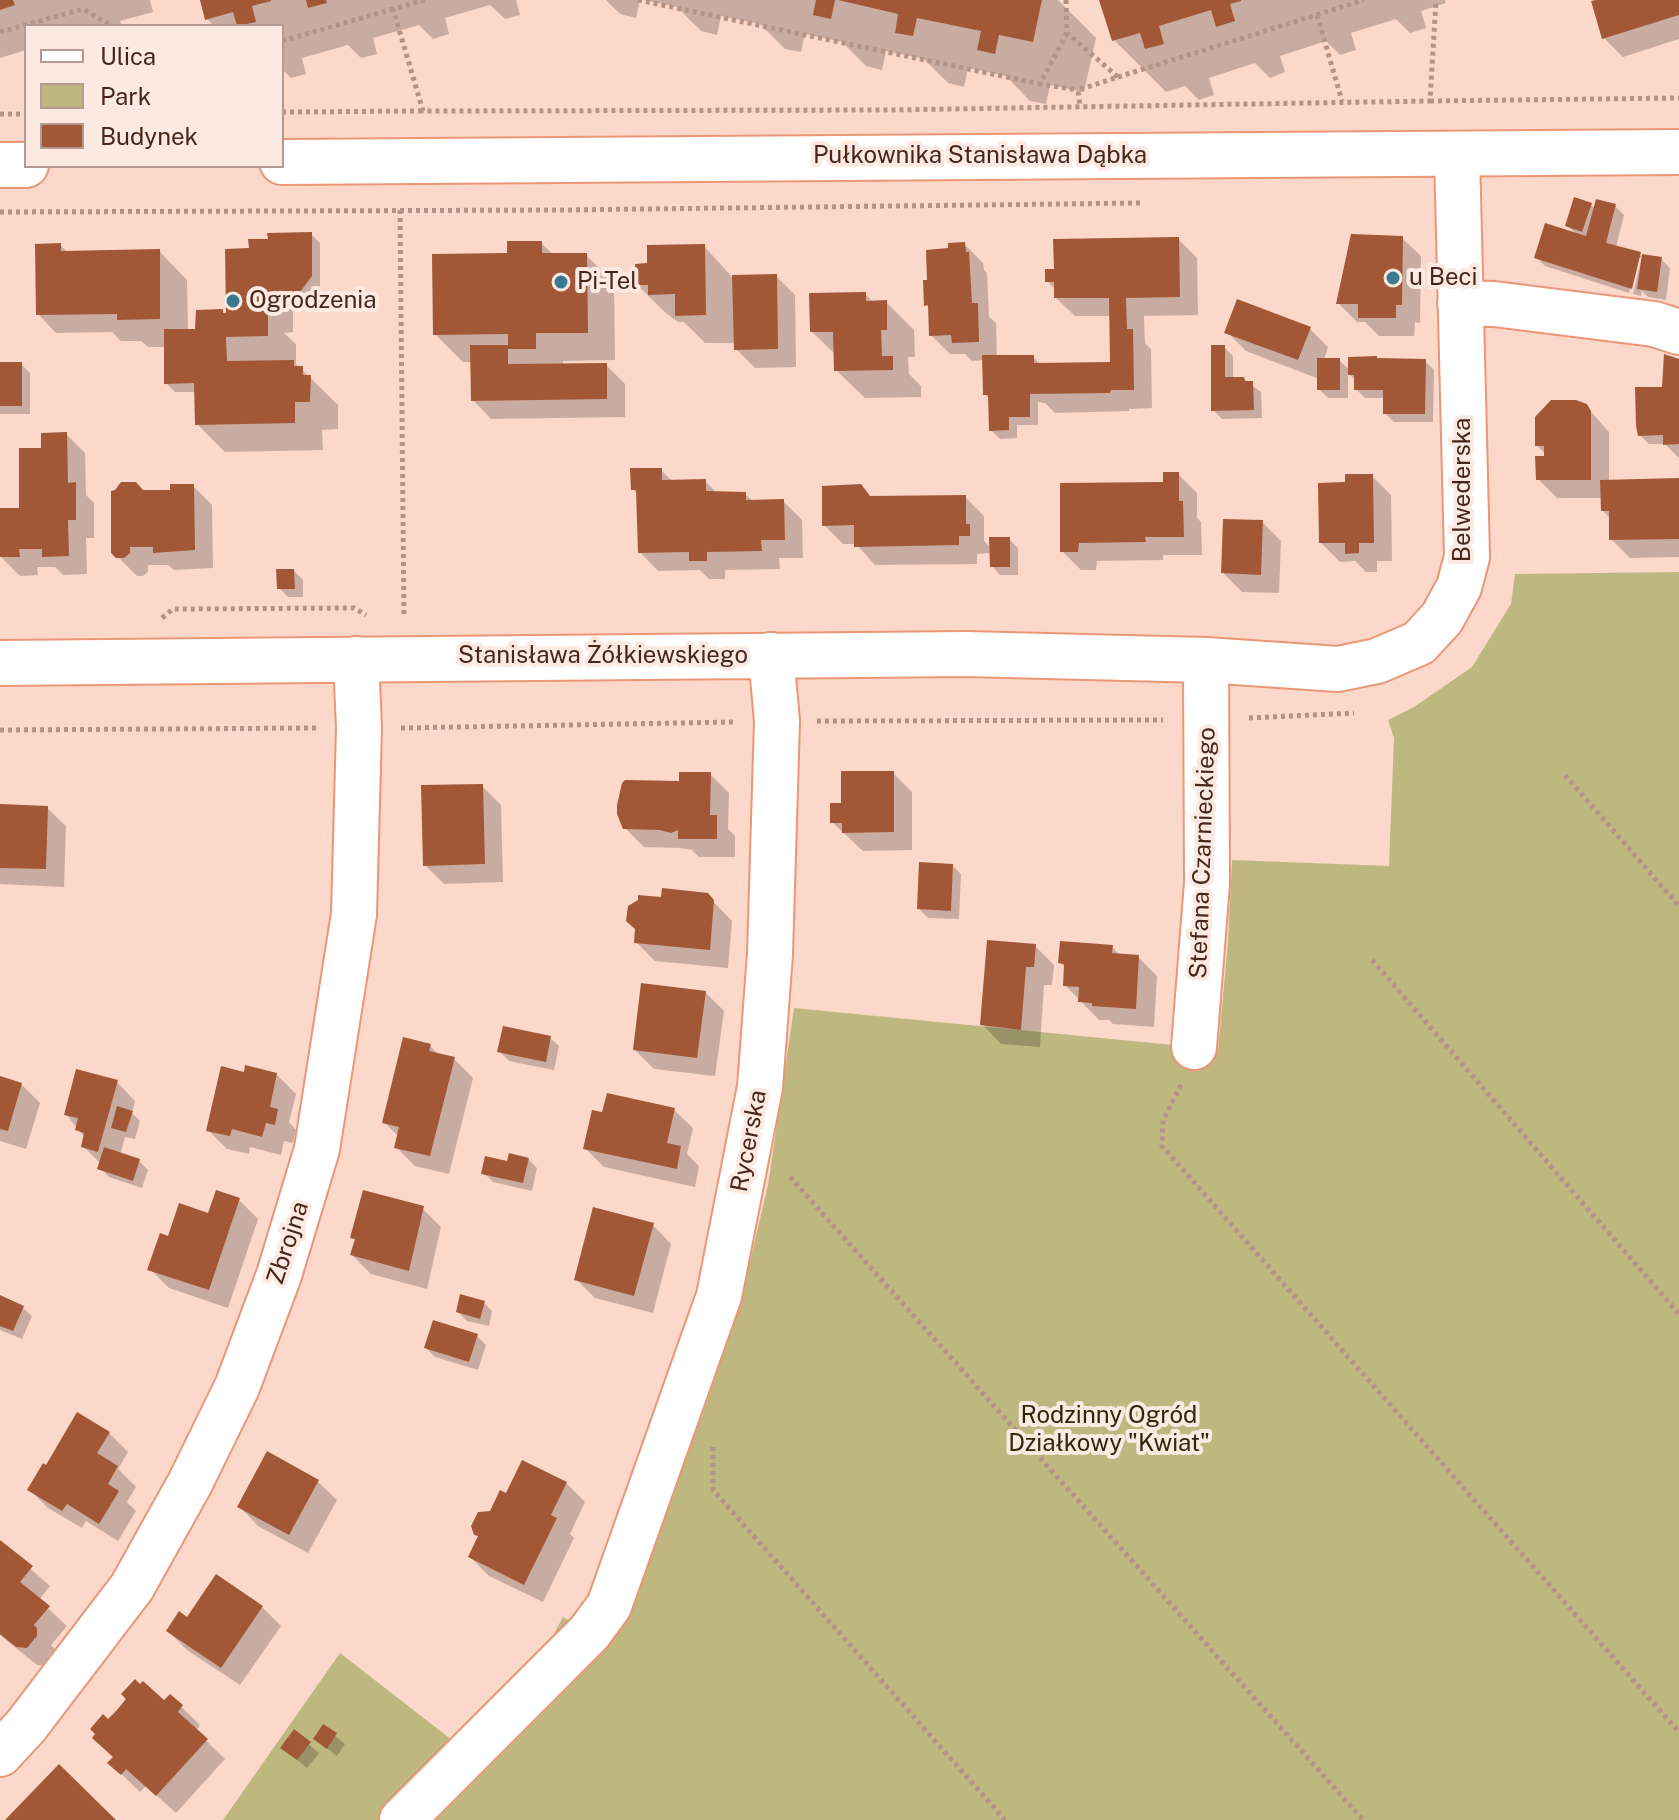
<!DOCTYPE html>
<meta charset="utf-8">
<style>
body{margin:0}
#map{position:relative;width:1679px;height:1820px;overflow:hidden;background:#fbd8ca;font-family:"Public Sans",sans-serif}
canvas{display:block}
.legend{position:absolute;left:24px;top:24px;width:260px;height:144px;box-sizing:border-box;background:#fbe9e2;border:2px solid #b39b92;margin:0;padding:10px 14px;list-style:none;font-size:24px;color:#48271a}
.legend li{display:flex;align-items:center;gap:16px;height:40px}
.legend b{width:40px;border:2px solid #b39b92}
</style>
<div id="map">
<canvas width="1679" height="1820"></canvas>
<ul class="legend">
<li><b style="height:10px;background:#fff"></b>Ulica</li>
<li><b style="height:22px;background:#beb880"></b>Park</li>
<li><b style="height:22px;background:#a25737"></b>Budynek</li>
</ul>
</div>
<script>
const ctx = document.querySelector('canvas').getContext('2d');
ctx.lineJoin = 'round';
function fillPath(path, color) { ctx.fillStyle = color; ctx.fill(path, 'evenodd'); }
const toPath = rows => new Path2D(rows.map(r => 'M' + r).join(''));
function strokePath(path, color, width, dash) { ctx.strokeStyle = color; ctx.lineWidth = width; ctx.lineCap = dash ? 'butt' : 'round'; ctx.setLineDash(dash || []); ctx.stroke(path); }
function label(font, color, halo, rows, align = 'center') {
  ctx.font = font + ' "Public Sans",sans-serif'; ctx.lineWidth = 8; ctx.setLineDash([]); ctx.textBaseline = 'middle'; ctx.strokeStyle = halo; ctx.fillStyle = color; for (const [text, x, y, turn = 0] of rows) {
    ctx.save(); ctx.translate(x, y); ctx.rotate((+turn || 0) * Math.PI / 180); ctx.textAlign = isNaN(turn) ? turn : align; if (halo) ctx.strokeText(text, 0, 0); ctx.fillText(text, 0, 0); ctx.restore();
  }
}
fillPath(toPath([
 [1679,572,1679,1820,223,1820,340,1653,461,1747,524,1690,563,1617,605,1640,626,1616,704,1410,742,1295,768,1185,794,1008,1194,1047,1218,1051,1228,942,1232,860,1389,866,1394,738,1388,720,1414,707,1472,667,1511,604,1515,574]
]), '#beb880');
fillPath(toPath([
 [0,0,150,0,153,12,120,21,122,26,26,26,26,50,0,58],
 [202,0,516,0,520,15,505,19,490,5,445,18,449,34,433,39,419,25,373,38,377,54,361,58,348,45,302,58,306,74,291,78,282,69,282,26,214,26,207,19],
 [606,0,640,0,636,18,620,14],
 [644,0,1058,0,1096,38,1084,92,1050,85,1046,104,1030,101,1006,76,968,68,964,87,948,83,924,59,886,51,882,70,866,66,842,42,805,34,801,52,785,49,760,24,721,16,717,35,701,31,677,7],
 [1102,0,1445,0,1446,3,1421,11,1426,28,1410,33,1396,19,1351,33,1356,50,1340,55,1326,41,1280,56,1285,72,1270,78,1255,63,1209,78,1214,95,1199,100,1185,86,1166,92,1114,40],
 [1603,0,1679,0,1679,39,1623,57,1604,38],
 [1591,205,1595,209,1615,206,1624,215,1616,247,1643,257,1661,259,1670,268,1666,300,1648,297,1642,291,1641,296,1633,294,1642,257,1638,257,1629,293,1545,266,1536,257,1577,235,1567,225],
 [311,234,320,243,320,286,309,300,287,300,293,305,293,332,284,333,296,344,296,364,338,405,338,429,322,430,323,450,225,452,197,424,197,392,175,392,166,383,166,347,148,347,141,341,121,341,112,332,56,333,38,314,60,245,68,253,159,251,187,280,188,331,197,331,222,311,229,318,251,250],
 [1402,238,1421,256,1420,323,1415,322,1414,336,1379,336,1365,322,1357,322,1338,303],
 [1178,239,1197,258,1198,315,1144,316,1145,343,1151,349,1152,408,1129,409,1129,411,1055,413,1045,403,1038,402,1038,425,1017,425,1017,438,1000,439,991,430,990,400,985,394,984,360,972,361,965,354,950,354,931,335,930,309,926,305,930,282,951,250,964,244,983,263,984,270,987,273,989,317,996,323,997,357,1033,357,1041,365,1112,364,1111,316,1075,316,1056,298,1056,290,1047,281],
 [541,243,554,255,586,255,614,283,615,360,563,361,563,366,606,365,625,384,625,417,491,419,473,400,472,362,463,362,435,334],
 [704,246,732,277,776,276,795,295,796,367,755,368,736,349,736,343,705,343,684,322,678,322,666,313,637,285,649,265],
 [865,294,874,303,886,302,914,330,915,357,908,357,909,374,921,386,921,397,865,398,836,370,836,355,812,332],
 [1310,329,1328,347,1324,360,1339,360,1350,370,1425,361,1434,370,1433,422,1394,422,1385,413,1385,398,1365,398,1356,389,1356,381,1348,373,1348,398,1328,398,1319,389,1319,379,1246,351,1227,332],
 [1224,347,1233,356,1233,379,1244,379,1261,392,1262,418,1222,419,1213,410],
 [1679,361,1679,458,1665,444,1649,444,1640,435,1661,389],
 [0,364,21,364,30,373,30,414,0,414],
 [1586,406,1609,432,1609,482,1679,480,1679,557,1630,558,1611,539,1611,519,1603,511,1602,498,1557,498,1538,479,1546,454,1537,446],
 [66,434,85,453,86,495,94,503,94,538,86,538,87,574,63,575,55,567,37,567,38,575,20,576,1,557,43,450],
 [661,470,673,482,705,481,717,493,745,494,754,502,783,501,802,520,803,558,779,558,780,569,725,570,725,579,709,579,700,570,658,571,640,552,638,494,633,489],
 [1178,474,1197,493,1197,518,1201,522,1202,555,1163,555,1163,560,1097,561,1096,570,1081,570,1062,551],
 [1372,476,1391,495,1392,561,1377,561,1377,572,1366,572,1355,561,1340,562,1321,543,1347,484],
 [193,486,212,505,213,568,174,570,168,565,148,565,148,572,143,576,137,576,113,552,144,492,172,492],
 [965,497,984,516,984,541,991,548,1009,539,1018,548,1018,575,1000,575,992,566,991,553,977,554,977,564,875,565,856,544,843,544,824,525,872,498],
 [1262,522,1281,541,1279,593,1242,592,1223,573],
 [294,571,303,580,303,597,288,597,279,588],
 [893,773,912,792,912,850,863,851,832,822,843,805],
 [710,774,729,793,728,829,735,836,735,857,699,857,692,850,680,848,644,847,625,828,619,805,620,793,626,782,681,784],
 [482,786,501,805,503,882,444,884,425,865],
 [0,806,47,808,66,826,64,887,0,884],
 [952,865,961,874,959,919,928,918,919,909],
 [707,895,732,921,728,968,655,961,636,942,663,899],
 [1035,946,1054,965,1052,985,1044,985,1040,1047,1001,1044,983,1025],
 [1112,947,1121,956,1138,957,1157,976,1154,1027,1113,1024,1109,1020,1099,1020,1065,985,1066,968,1060,963],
 [706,993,724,1011,715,1076,654,1069,635,1050],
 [550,1038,559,1046,554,1070,509,1061,500,1052],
 [430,1046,439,1055,454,1059,473,1078,449,1174,415,1166,396,1147,399,1137,384,1122],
 [247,1068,277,1075,296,1094,289,1122,296,1130,293,1143,284,1141,281,1155,250,1147,249,1154,227,1149,208,1130],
 [0,1078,21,1084,40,1103,26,1149,0,1141],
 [117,1082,135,1101,132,1113,140,1121,135,1139,125,1137,120,1155,139,1161,148,1170,142,1188,109,1177,100,1168,101,1164,83,1146,85,1138,66,1114],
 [674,1110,693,1128,687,1154,699,1166,695,1187,604,1167,585,1148,604,1114],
 [528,1159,537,1168,532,1191,493,1182,484,1173],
 [239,1200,258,1219,228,1308,169,1288,150,1269,210,1215],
 [422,1208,441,1227,427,1289,371,1274,352,1255,356,1241,352,1237],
 [653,1225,671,1244,653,1313,595,1298,576,1279],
 [0,1297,23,1308,32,1316,22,1339,0,1330],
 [483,1302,492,1311,489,1326,467,1321,458,1312],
 [477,1336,486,1345,478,1370,435,1357,426,1348],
 [109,1433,128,1452,118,1469,136,1487,127,1502,136,1511,118,1541,86,1521,82,1528,48,1508,30,1490,47,1468],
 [268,1454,318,1482,337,1500,308,1553,258,1526,240,1507],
 [566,1483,585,1502,570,1534,574,1538,543,1602,489,1576,470,1557,491,1513,507,1495],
 [0,1542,50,1586,39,1600,67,1626,51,1645,55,1649,55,1656,46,1666,37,1665,0,1635],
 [262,1607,281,1626,240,1685,187,1650,168,1631,188,1620],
 [170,1696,200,1725,196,1731,225,1759,176,1813,146,1786,140,1792,110,1763,115,1758,109,1722,165,1703],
 [324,1727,345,1744,337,1756,315,1739],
 [294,1732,319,1753,307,1768,283,1748]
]), '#0003');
fillPath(toPath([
 [0,0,13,0,15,5,0,10],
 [200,0,271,0,271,1,252,6,256,22,237,26,233,12,205,20],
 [306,0,326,0,327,3,308,8],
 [816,0,835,0,831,19,813,15],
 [838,0,1042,0,1033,42,999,35,995,54,977,50,981,31,917,18,913,36,895,33,898,14],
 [1099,0,1241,0,1241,1,1230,4,1235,21,1216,27,1211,10,1159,26,1164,44,1145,49,1140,33,1112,41],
 [1596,0,1679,0,1679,15,1602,39,1591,1],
 [1574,197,1592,203,1582,232,1565,226],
 [1596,199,1616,204,1606,243,1641,252,1632,289,1534,258,1545,223,1586,236],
 [312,232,312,276,300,292,275,291,275,314,268,314,268,336,226,337,227,361,294,360,294,366,303,366,303,375,311,375,310,402,295,402,295,423,195,425,194,383,164,384,164,329,195,329,196,310,223,309,223,313,226,313,225,249,249,248,248,239,268,239,267,233],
 [1351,234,1403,236,1402,305,1396,305,1396,318,1358,318,1358,304,1336,304],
 [1179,237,1180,297,1126,298,1127,329,1133,329,1134,390,1111,390,1110,393,1030,394,1030,417,1009,417,1009,430,989,431,988,395,983,395,982,355,1034,355,1034,363,1110,362,1109,298,1054,298,1054,282,1045,282,1045,269,1054,269,1053,239],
 [507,241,542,241,542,253,587,253,588,333,536,333,536,349,508,349,508,364,607,363,607,399,471,401,470,345,508,345,508,334,433,335,432,254,507,253],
 [965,242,966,252,969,252,972,303,978,303,979,342,952,343,951,335,929,336,928,305,924,306,923,280,927,280,926,250,948,248,948,243],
 [61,243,61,251,160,249,160,319,117,320,117,314,36,315,35,244],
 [705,244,706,315,675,316,675,294,648,295,648,285,635,285,635,264,647,263,647,245],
 [1642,254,1662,257,1657,292,1637,289],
 [777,274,778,349,734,350,732,275],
 [866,292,866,301,887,300,887,330,881,330,882,356,893,356,893,370,834,371,833,332,810,332,809,293],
 [1237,299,1311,327,1298,360,1224,333],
 [1211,345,1225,345,1225,377,1244,377,1245,381,1253,381,1254,410,1211,411],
 [1664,354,1679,359,1679,444,1663,445,1663,435,1638,436,1636,426,1635,387,1662,387],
 [1377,356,1377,358,1426,359,1425,414,1383,414,1383,390,1354,390,1354,375,1348,375,1348,357],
 [1317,358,1340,358,1340,390,1317,390],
 [0,362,22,362,22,406,0,406],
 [1551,400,1576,400,1587,404,1591,411,1591,480,1536,480,1535,456,1544,456,1544,446,1535,446,1535,417],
 [67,432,68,483,76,482,76,520,68,520,69,556,42,557,42,549,19,549,20,557,0,557,0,508,19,508,19,448,41,448,41,433],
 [630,468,662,468,662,480,706,479,706,491,746,492,746,500,784,499,785,540,761,540,762,551,707,552,707,561,689,561,689,552,638,553,636,490,631,490],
 [1163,472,1179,472,1179,501,1183,501,1184,537,1145,537,1146,542,1079,543,1078,552,1060,552,1060,483,1163,482],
 [1345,474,1373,474,1374,543,1359,543,1359,553,1345,554,1345,543,1319,543,1318,483,1345,482],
 [1679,478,1679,539,1609,540,1609,511,1601,511,1600,480],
 [121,482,136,482,143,490,170,490,170,484,194,484,195,550,153,553,153,547,130,547,130,553,124,558,116,558,111,553,111,491,115,490],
 [861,484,870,496,966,495,966,524,970,524,970,536,959,536,959,545,854,547,854,525,822,526,822,486],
 [1223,519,1263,520,1261,575,1221,573],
 [989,537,1010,537,1010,567,990,567],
 [276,569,294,569,295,589,277,589],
 [841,771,894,771,894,832,842,833,842,823,830,823,830,803,841,803],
 [679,772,711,772,710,815,717,815,717,839,678,839,678,830,671,833,660,830,623,829,617,814,617,805,622,783,625,780,679,781],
 [483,784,485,864,423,866,421,785],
 [0,804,48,806,46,869,0,868],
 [919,862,953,864,951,911,917,909],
 [662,888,708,893,714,900,710,950,634,943,635,929,626,921,628,906,638,900,638,895,661,897],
 [987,940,1036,944,1034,967,1026,967,1021,1030,980,1025],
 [1060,941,1113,945,1112,953,1139,955,1136,1009,1092,1006,1092,1003,1078,1002,1079,987,1063,986,1064,964,1058,963],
 [641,983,706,991,697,1058,633,1050],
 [503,1026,551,1036,546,1062,497,1052],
 [403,1037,431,1044,429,1051,455,1057,430,1156,394,1148,399,1127,382,1123],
 [245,1065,277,1073,270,1107,278,1109,275,1125,266,1123,262,1137,232,1129,230,1136,206,1131,221,1066,244,1072],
 [76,1069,118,1080,98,1152,81,1147,84,1133,75,1130,78,1118,64,1115],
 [0,1076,22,1083,8,1131,0,1129],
 [607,1093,675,1108,667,1143,681,1146,677,1169,583,1149,592,1110,602,1112],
 [117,1106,133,1111,126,1132,111,1128],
 [104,1147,140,1159,133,1181,97,1169],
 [509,1153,529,1158,523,1183,481,1174,485,1156,507,1161],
 [216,1190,240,1198,209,1290,147,1270,160,1233,168,1236,179,1203,208,1213],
 [363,1190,424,1206,409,1271,350,1255,355,1239,350,1238],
 [593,1207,654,1223,634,1296,574,1280],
 [460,1294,485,1301,480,1319,456,1312],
 [0,1295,24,1306,13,1331,0,1326],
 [433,1320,478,1334,469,1362,424,1348],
 [77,1412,110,1432,97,1453,118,1466,108,1484,119,1491,99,1524,67,1504,62,1511,27,1490,43,1463,46,1465],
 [267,1451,319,1480,289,1535,237,1507],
 [522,1460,567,1482,551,1515,557,1518,524,1585,468,1557,478,1536,474,1535,471,1526,478,1512,490,1511,500,1490,506,1493],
 [0,1540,33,1566,20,1582,50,1606,34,1625,37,1628,37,1636,27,1648,16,1647,0,1634],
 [216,1574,263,1606,221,1668,166,1631,179,1611,187,1617],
 [135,1679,140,1684,143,1681,164,1700,170,1694,183,1705,178,1712,208,1739,156,1796,126,1769,121,1775,107,1763,113,1757,92,1738,95,1734,90,1729,103,1714,108,1719,117,1710,126,1699,121,1694],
 [323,1724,337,1733,327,1749,313,1739],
 [294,1729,311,1742,297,1760,280,1748],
 [59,1764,116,1820,5,1820]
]), '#a25737');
const minor = toPath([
 [282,162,1679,152],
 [0,165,26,165],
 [1460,303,1494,304,1654,324,1679,332],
 [0,663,966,654,1206,660,1338,669,1377,661,1419,643,1442,618,1459,587,1467,557,1457,154],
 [1194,1047,1207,883,1206,660],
 [0,1754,26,1726,132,1587,190,1483,237,1387,279,1275,317,1149,354,914,359,728,356,659],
 [402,1820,589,1633,609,1606,719,1296,760,1087,770,954,777,721,771,655]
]);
strokePath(minor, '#e99776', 48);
strokePath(toPath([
 [425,0,393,9,423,111,889,110,1430,101,1436,0],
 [638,0,1040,84],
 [1066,0,1067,33,1118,77,1078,90,1080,106],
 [1317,15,1342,101],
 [0,32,83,9,112,26],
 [1067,33,1040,84,1078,90],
 [282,41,393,9],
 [1118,77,1364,0],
 [1430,101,1679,98],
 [282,112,423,111],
 [0,114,26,114],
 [400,210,404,617],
 [0,212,562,210,1142,203],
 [162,618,173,609,354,608,366,615],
 [1249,718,1354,713],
 [817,721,1163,720],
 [401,728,735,722],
 [0,730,319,728],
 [1565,775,1679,906],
 [1372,960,1679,1314],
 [1181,1085,1163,1120,1162,1146,1679,1732],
 [790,1177,1363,1820],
 [713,1447,713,1490,1005,1820]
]), '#b49285', 5, [4, 4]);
strokePath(minor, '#fff', 44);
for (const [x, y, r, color] of [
 [1393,278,8,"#3a798e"],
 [561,282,8,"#3a798e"],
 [233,301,8,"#3a798e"]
]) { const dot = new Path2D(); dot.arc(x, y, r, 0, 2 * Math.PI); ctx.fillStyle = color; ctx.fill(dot); strokePath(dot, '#fbe9e2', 3); }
label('24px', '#48271a', '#fbe9e2', [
 ["Pułkownika Stanisława Dąbka",980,156],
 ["Belwederska",1463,490,-90],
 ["Stanisława Żółkiewskiego",603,656],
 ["Stefana Czarnieckiego",1203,853,-88],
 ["Rycerska",749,1141,-79],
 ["Zbrojna",288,1243,-72]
]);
label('24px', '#48271a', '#fbe9e2', [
 ["u Beci",1409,278],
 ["Pi-Tel",577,282],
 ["Ogrodzenia",249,301]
], 'left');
label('24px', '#2d2a0a', '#fbe9e2', [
 ["Rodzinny Ogród",1109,1416],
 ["Działkowy \"Kwiat\"",1109,1444]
]);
</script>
